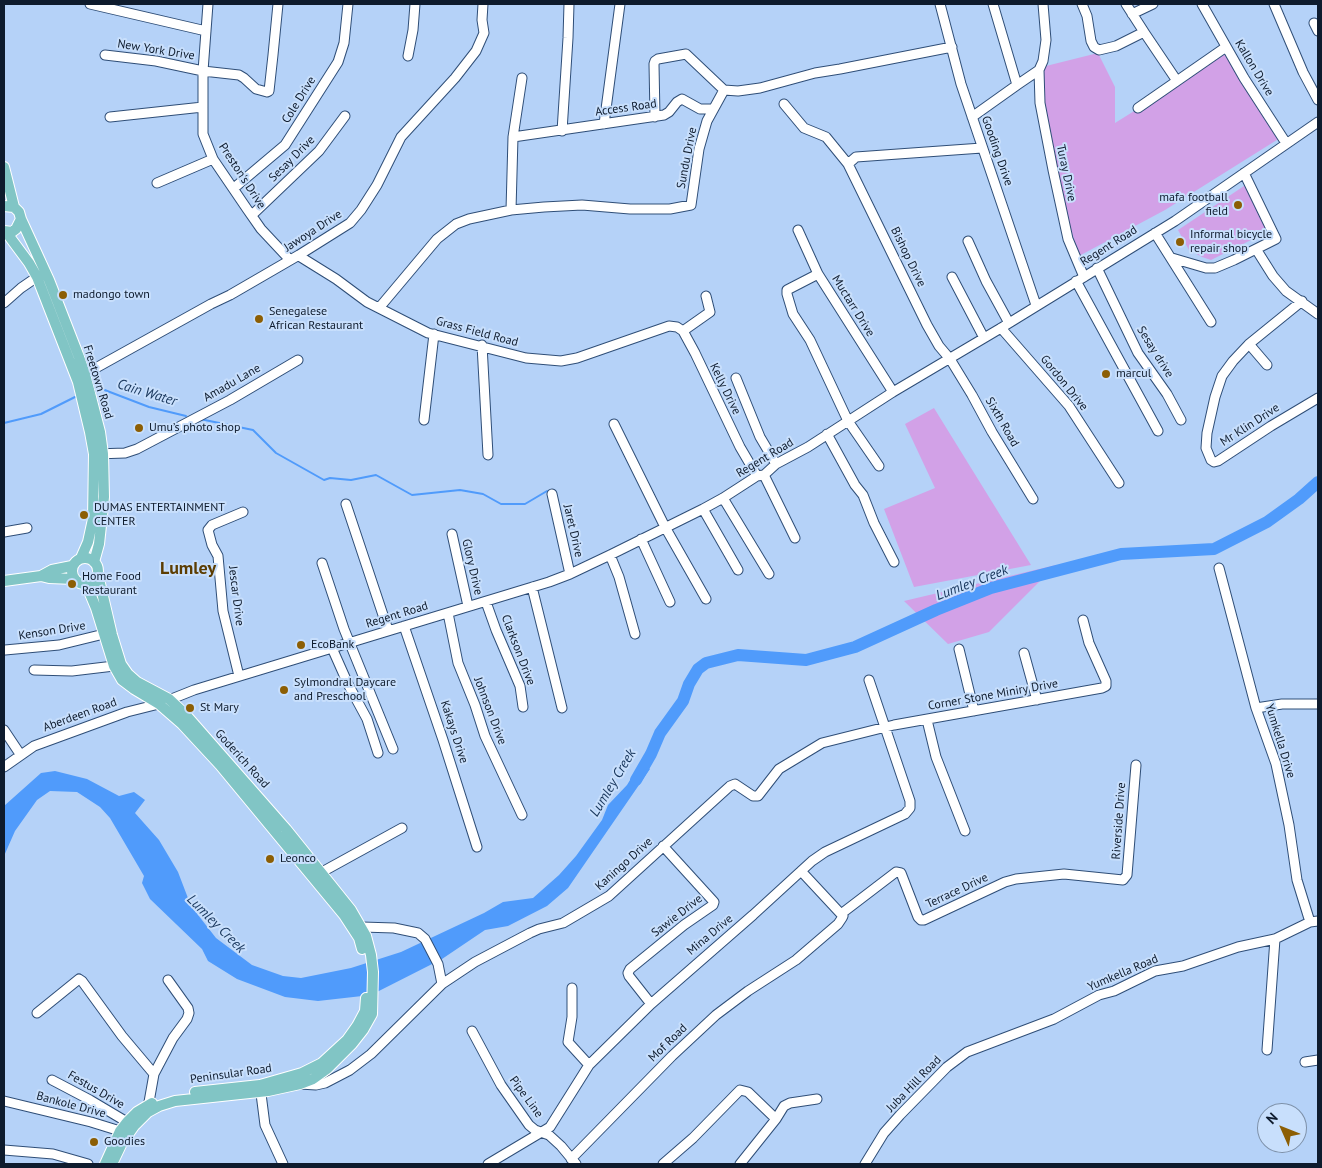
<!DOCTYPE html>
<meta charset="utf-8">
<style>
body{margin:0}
#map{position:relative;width:1322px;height:1168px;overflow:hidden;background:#b5d2f8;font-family:"PT Sans",sans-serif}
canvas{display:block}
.frame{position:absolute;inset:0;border:5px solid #0e1b2d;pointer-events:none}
.north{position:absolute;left:1257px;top:1103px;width:50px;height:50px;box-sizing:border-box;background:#c8dffc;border:1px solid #7e91a9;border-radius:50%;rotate:314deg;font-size:14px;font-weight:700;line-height:20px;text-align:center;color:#0e1b2d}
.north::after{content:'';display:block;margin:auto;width:18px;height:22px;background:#8c5e04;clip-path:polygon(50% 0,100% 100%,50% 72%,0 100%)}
</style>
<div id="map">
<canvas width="1322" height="1168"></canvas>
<div class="frame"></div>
<div class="north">N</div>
</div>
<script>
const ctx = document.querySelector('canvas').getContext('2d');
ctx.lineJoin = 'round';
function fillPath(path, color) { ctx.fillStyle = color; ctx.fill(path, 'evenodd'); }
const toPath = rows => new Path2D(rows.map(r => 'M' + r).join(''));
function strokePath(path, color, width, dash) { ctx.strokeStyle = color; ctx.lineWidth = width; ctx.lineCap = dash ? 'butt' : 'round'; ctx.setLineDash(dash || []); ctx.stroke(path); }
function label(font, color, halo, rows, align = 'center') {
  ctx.font = font + ' "PT Sans",sans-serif'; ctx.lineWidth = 4; ctx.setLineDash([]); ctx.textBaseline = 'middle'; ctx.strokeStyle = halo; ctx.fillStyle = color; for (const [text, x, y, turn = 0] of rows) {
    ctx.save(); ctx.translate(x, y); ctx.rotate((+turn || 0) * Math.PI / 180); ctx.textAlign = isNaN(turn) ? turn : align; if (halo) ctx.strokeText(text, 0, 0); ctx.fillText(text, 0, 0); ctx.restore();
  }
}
fillPath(toPath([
 [1098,53,1115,87,1115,123,1227,53,1280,138,1165,210,1079,256,1060,193,1042,106,1042,67],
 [1250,182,1273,229,1211,260,1202,257,1189,250,1178,230],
 [934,408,1031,565,914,587,884,509,935,488,905,424],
 [1056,565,989,632,948,644,904,601]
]), '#d2a1e7');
fillPath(toPath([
 [641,762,650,769,568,888,547,906,508,926,485,930,442,959,371,995,318,1001,285,997,237,979,208,961,202,949,150,899,142,883,144,876,110,818,100,807,77,792,50,791,37,800,15,831,4,856,4,806,41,773,55,771,87,779,119,796,134,792,145,800,135,813,159,840,178,872,191,906,216,938,252,965,283,976,301,978,351,968,401,952,484,913,503,902,533,898,559,875,576,856,602,820,608,805,627,785]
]), '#509bfb');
strokePath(toPath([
 [102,389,149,407,186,416],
 [200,419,253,430,276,453,324,480,330,478,351,480,376,475,412,495,460,490,483,494,501,504,525,504,547,491],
 [4,423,41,414,75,397]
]), '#509bfb', 2);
strokePath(toPath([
 [636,780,651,754,660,733,683,701,689,684,698,669,706,663,738,655,806,660,855,647,936,610,991,588,1121,554,1214,549,1267,522,1299,499,1318,482]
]), '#509bfb', 12);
const minor = toPath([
 [90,4,206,31],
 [208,4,203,71,203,134,213,159,247,209,261,229,290,260],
 [940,4,961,84,1036,305],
 [1082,4,1087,16,1091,41,1094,47,1099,50,1116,46,1144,32,1126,4],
 [1202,4,1244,78,1286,143],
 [1274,4,1303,72,1318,100],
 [1132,14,1153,4],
 [1314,23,1318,31],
 [1144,32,1177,81],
 [105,55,156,61,203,71,239,75,244,78,256,89,267,92,269,91,273,55,278,4],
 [408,56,413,30,415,4],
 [1039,70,1040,103,1053,170,1068,239,1084,277],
 [1017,85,1039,70,1043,61,1046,40,1043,4],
 [784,104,804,128,826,137,848,164,927,325,939,346,950,359,972,395,992,432,1033,499],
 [1138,108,1226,47],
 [110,117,203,107],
 [655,117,654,64,655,61,658,59,686,54,724,90],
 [972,117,1017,85,993,4],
 [604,124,620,4],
 [562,131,568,38,569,4],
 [513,137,664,115,669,112,677,102,682,99,700,109,713,109],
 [848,164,856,157,982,148],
 [1244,173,1276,239,1256,249],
 [157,183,213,159],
 [234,188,285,145,338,62,344,43,348,4],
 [511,210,513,137,522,78],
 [252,215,319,151,345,116],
 [798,230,818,274,893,392],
 [1155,233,1211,322],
 [968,241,986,281,1009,323],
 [299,256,336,279,367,302,428,333,526,358,561,361,577,358,669,326,677,327,683,331,695,353,740,447,757,476],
 [1172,258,1206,268,1215,268,1234,260,1256,249,1273,276,1286,291,1318,314],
 [1097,268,1138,353,1167,394,1181,420],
 [818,274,787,290,787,294,793,314,810,340,848,421,879,466],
 [952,277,984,338],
 [1076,281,1158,431],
 [1302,301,1249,344,1233,361,1222,376,1215,397,1207,433,1206,448,1211,460,1214,462,1218,461,1271,426,1318,398],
 [4,303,21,288,37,277],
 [379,308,437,239,456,224,469,219,511,210,544,207,582,205,630,209,670,209,691,205,699,149,707,121,724,90,738,91,760,88,815,73,840,69,952,47],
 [1001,328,1069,406,1119,483],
 [683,331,710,312,706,296],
 [1249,344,1267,365],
 [482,345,488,455],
 [85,374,211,304,230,295,299,255,350,223,361,210,377,185,401,137,455,78,476,51,484,33,482,20,483,4],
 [736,378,760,437,776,464],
 [424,420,434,334],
 [614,424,665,527,706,599],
 [827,434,855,485,863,495,874,523,894,562],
 [96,454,125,453,137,449,230,400,298,360],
 [764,475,795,538],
 [552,494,570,574],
 [723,498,769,574],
 [346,504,388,630],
 [703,509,738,570],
 [4,532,27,528],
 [452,534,468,606],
 [641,539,670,602],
 [610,555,619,577,635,634],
 [322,563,344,629,393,749],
 [1219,568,1256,708,1276,764,1289,825,1297,880,1310,922],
 [532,587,562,708],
 [486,602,496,630,520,686,523,707],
 [448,613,458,663,475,705,485,736,522,815],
 [404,626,443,740,477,847],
 [332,648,348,684,367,719,378,753],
 [959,649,974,711],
 [5,650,59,645,104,634],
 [1024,653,1037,700],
 [34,670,72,671,114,666],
 [239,676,223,611,218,556,212,545,208,530,212,525,243,512],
 [1256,708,1282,704,1318,704],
 [927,720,936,757,965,831],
 [4,730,20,754],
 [4,767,34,746,127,712,159,704,194,690,549,582,570,574,610,555,703,509,723,498,757,476,764,475,776,464,808,447,893,392,1001,328,1175,221,1318,122],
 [801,871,841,914,896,872,901,873,918,917,921,920,924,920,1005,882,1016,879,1064,874,1123,880,1127,875,1136,765],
 [322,872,402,828],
 [362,927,394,928,418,933,425,939,438,964,442,984],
 [572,988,572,1017,568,1042,589,1065],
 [651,1004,629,976,628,973,630,969,684,925,713,905,714,902,663,846],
 [37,1013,79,979,82,981,122,1036,154,1074],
 [472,1031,501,1085,529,1125,535,1130,549,1135,561,1146,576,1164],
 [1267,1050,1275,939],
 [1305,1062,1318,1060],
 [52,1080,90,1100,127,1122],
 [300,1084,316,1085,325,1083,350,1070,371,1054,442,984,475,962,530,933,539,929,563,923,609,896,730,786,735,784,753,796,758,796,779,769,822,743,894,725,1102,688,1106,686,1106,681,1089,643,1083,620],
 [260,1086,265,1125,283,1164],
 [4,1101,91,1122,120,1131,121,1136],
 [147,1106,149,1102,154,1074,173,1038,187,1019,189,1013,188,1008,168,980],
 [4,1150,53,1154,88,1164],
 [571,1159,672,1056,716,1015,748,991,796,960,838,924,842,918,843,916,841,914],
 [488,1164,550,1127,589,1065,651,1004,753,915,812,861,825,852,905,814,910,808,910,801,869,680],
 [663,1164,693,1138,740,1090,748,1092,776,1119],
 [740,1164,776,1119,784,1106,790,1103,817,1099],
 [865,1164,884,1133,900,1115,947,1067,967,1052,1054,1019,1099,995,1114,991,1155,971,1183,966,1238,947,1275,939,1310,922,1318,921]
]);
const major = toPath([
 [4,167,14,207],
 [4,206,14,207,19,212,21,219,16,229,12,232,4,231],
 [21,219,49,280,79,357,85,374,100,432,103,454,104,497,99,544,94,562],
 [6,232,29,263,37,277,78,382,90,432,94,454,93,519,88,542,81,558],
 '72 571a13 13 0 1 1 26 0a13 13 0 1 1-26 0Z',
 [98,575,112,635,121,664,128,674,137,682,169,699,186,715,286,829,351,910,366,936,371,955,373,972,372,1014,363,1030,352,1044,327,1069,313,1079,300,1084,268,1091,175,1101,159,1106,148,1112,134,1126,122,1143,112,1164],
 [41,576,49,578,74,579],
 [4,581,41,576,52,570,72,566],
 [86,584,96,608,114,666,122,680,134,689,159,704,182,724,220,765,344,915,359,938,362,949],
 [195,1092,260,1085,302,1073,322,1063,347,1040,357,1026,365,1011,366,998],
 [105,1164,120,1131,127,1122,137,1112,152,1103]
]);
strokePath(minor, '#2f4e77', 11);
strokePath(major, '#fff', 12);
strokePath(minor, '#fff', 9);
strokePath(major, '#81c5c5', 10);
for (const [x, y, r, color] of [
 [1238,205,5,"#8c5e04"],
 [1180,242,5,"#8c5e04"],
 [63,295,5,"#8c5e04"],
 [259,319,5,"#8c5e04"],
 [1106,374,5,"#8c5e04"],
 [139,428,5,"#8c5e04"],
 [84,515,5,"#8c5e04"],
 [72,584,5,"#8c5e04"],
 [301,645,5,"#8c5e04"],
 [284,690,5,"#8c5e04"],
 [190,708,5,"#8c5e04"],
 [270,859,5,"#8c5e04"],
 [94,1142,5,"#8c5e04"]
]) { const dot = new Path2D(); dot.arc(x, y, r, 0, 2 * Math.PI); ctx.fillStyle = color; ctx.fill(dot); strokePath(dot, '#c8dffc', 2); }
label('12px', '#0e1b2d', '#c8dffc', [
 ["New York Drive",156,50,9],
 ["Kallon Drive",1254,68,59],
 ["Cole Drive",299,100,-58],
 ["Access Road",626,108,-8],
 ["Gooding Drive",997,151,71],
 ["Sundu Drive",687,158,-79],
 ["Sesay Drive",292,159,-45],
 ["Turay Drive",1066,173,78],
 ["Preston's Drive",242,176,57],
 ["Jawoya Drive",313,231,-33],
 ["Regent Road",1109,246,-32],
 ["Bishop Drive",908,257,64],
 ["Muctarr Drive",853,306,58],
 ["Grass Field Road",477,332,15],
 ["Sesay drive",1155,352,58],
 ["Freetown Road",98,382,73],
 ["Amadu Lane",232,383,-30],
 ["Gordon Drive",1064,383,51],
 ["Kelly Drive",725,389,64],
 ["Sixth Road",1002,422,60],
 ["Mr Klin Drive",1250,425,-33],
 ["Regent Road",765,458,-31],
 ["Jaret Drive",573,531,77],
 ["Glory Drive",472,567,77],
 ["Jescar Drive",236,596,83],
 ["Regent Road",397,615,-17],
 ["Kenson Drive",52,631,-9],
 ["Clarkson Drive",518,650,69],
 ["Corner Stone Miniry Drive",993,695,-10],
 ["Johnson Drive",490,711,69],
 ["Aberdeen Road",80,715,-20],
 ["Kakays Drive",454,732,72],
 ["Yumkella Drive",1280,741,73],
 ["Goderich Road",242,759,48],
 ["Riverside Drive",1119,821,-86],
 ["Kaningo Drive",624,864,-42],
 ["Terrace Drive",957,891,-25],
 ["Sawie Drive",677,916,-38],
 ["Mina Drive",710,935,-40],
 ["Yumkella Road",1123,973,-23],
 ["Mof Road",668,1043,-44],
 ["Peninsular Road",231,1074,-8],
 ["Juba Hill Road",914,1084,-46],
 ["Festus Drive",96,1090,30],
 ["Pipe Line",526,1097,54],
 ["Bankole Drive",71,1105,15]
]);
label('12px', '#0e1b2d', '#c8dffc', [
 ["mafa football",1228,198,"right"],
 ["field",1228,212,"right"],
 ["Informal bicycle",1190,235],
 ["repair shop",1190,249],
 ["madongo town",73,295],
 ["Senegalese",269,312],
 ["African Restaurant",269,326],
 ["marcul",1116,374],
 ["Umu’s photo shop",149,428],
 ["DUMAS ENTERTAINMENT",94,508],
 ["CENTER",94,522],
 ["Home Food",82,577],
 ["Restaurant",82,591],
 ["EcoBank",311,645],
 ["Sylmondral Daycare",294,683],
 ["and Preschool",294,697],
 ["St Mary",200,708],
 ["Leonco",280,859],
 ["Goodies",104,1142]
], 'left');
label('italic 14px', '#17355b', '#c8dffc', [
 ["Cain Water",147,393,17],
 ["Lumley Creek",972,583,-21],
 ["Lumley Creek",613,783,-59],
 ["Lumley Creek",216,924,45]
]);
label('bold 18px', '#5c3d02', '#c8dffc', [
 ["Lumley",188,569]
]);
</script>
